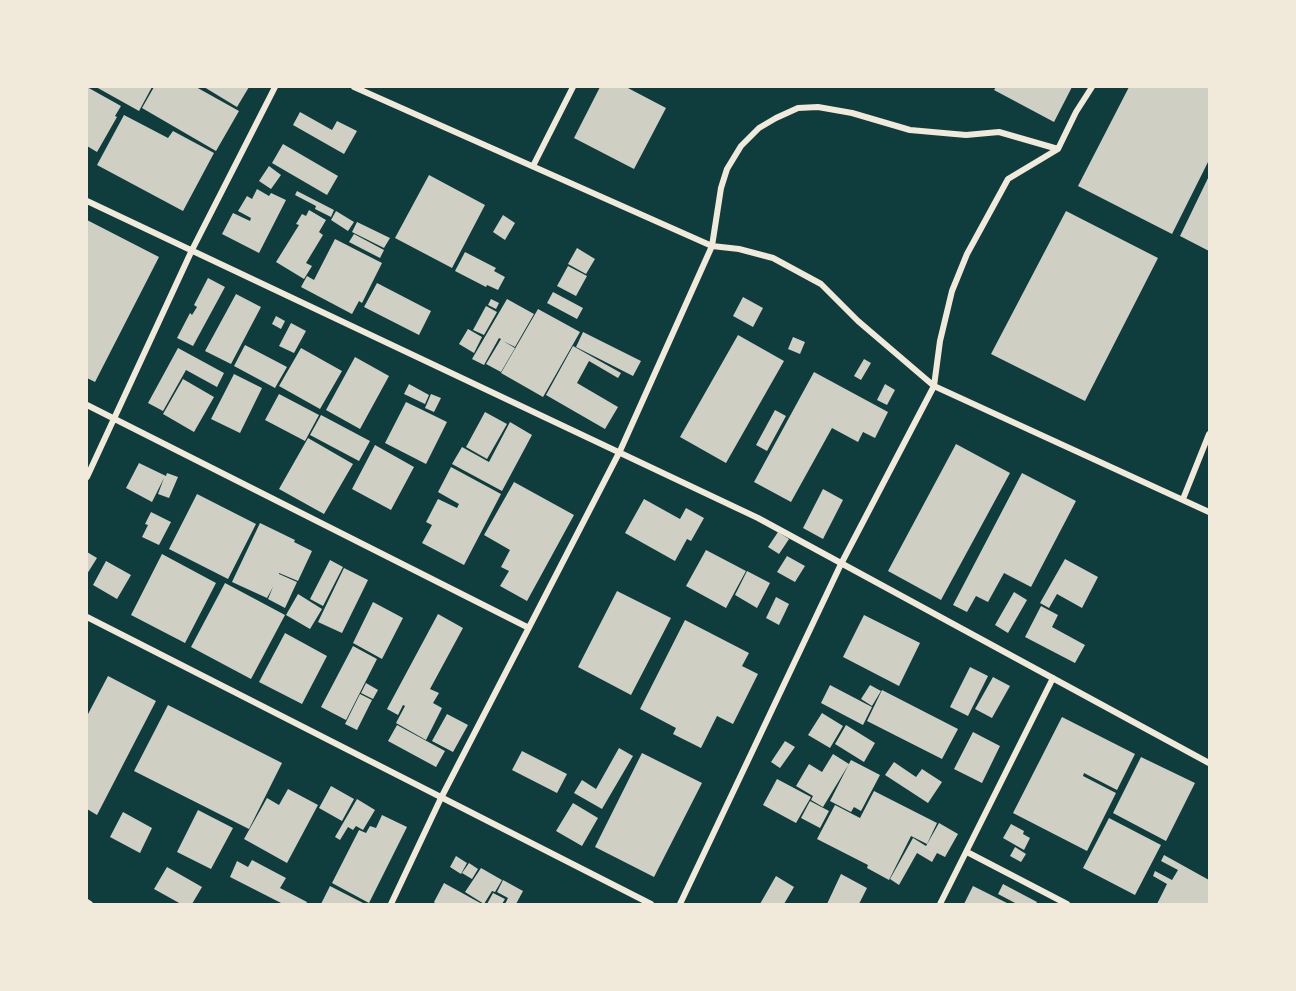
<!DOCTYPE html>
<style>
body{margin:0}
#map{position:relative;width:1296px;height:991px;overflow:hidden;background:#0f3d3e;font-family:"Space Grotesk",sans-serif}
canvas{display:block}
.frame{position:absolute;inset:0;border:88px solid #f1e9da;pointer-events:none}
</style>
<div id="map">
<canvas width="1296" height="991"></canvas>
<div class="frame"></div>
</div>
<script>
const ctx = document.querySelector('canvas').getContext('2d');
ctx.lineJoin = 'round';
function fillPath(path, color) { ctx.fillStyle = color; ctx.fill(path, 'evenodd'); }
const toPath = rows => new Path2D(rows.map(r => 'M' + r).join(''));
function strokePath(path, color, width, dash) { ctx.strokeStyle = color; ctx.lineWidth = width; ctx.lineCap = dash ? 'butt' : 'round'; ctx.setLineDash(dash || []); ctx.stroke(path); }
fillPath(toPath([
 [87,87,121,106,115,116,117,117,97,152,87,146],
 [96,87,152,87,139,111],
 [154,87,196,87,239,111,216,151,142,108],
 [204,87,249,87,237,107],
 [600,87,626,87,666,108,634,169,574,138],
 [996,87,1072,87,1054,122,994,90],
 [1129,87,1209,87,1209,160,1172,234,1078,186],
 [300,112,332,130,337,121,357,131,344,154,293,125],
 [124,115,168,138,173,131,214,153,183,211,97,165],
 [283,144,338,176,327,195,272,163],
 [269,166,281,175,271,189,259,181],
 [429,175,485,205,452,268,395,238],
 [1209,176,1209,251,1180,236],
 [257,189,269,196,271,193,286,200,259,253,222,234,233,213,250,221,251,218,238,211,247,196,252,199],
 [297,191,334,210,331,217,315,209,316,206,295,195],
 [309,210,326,220,319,232,323,235,306,263,312,266,304,279,276,262,299,225,296,224,302,214,306,216],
 [336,211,354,222,348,231,331,220],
 [1066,211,1158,258,1085,401,991,354],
 [503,215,515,223,505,240,493,232],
 [87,220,159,257,95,382,87,378],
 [357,222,390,238,384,248,352,232],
 [354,234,384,250,380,258,349,242],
 [335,239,382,263,362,303,359,301,352,314,301,287,307,276,314,280],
 [577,248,595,259,586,274,568,264],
 [465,252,496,268,494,271,505,277,498,290,487,285,486,287,455,271],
 [568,266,587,276,576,296,557,286],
 [208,278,225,287,193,346,177,338,190,313,192,315,197,307,194,305],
 [377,283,431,311,419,335,364,307],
 [553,292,583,308,577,319,547,303],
 [236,294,261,307,231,364,205,351],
 [743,297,763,308,753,327,733,316],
 [491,299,499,303,496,309,488,305],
 [507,299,534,314,515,347,503,341,515,348,501,372,486,364,501,339,499,338,484,365,472,359],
 [486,306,497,312,484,335,473,330],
 [538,309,580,332,543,397,501,373],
 [276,316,285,321,281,329,272,324],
 [291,323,306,331,294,353,279,346],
 [468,329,482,337,474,353,459,344],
 [583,332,641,361,633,376,576,347],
 [738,335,784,361,726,463,680,437],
 [793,337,805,342,800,354,788,349],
 [245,345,287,367,275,388,234,366],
 [573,346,621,373,618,378,589,361,577,383,618,407,605,429,546,395],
 [178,348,224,373,217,387,186,370,163,411,148,403],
 [301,348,342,371,320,409,279,386],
 [355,357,389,376,360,429,326,410],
 [864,359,871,363,861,380,854,376],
 [814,372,888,412,875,438,863,432,858,442,832,428,791,502,754,482],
 [234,374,262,388,240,433,211,419],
 [183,379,214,397,194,432,163,414],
 [409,384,429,395,425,404,404,394],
 [885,384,895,390,887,405,877,400],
 [279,394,319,415,305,441,265,420],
 [431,394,441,398,434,412,425,408],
 [406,402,447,422,426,464,385,443],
 [775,410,786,416,767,451,756,445],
 [485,412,507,424,487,459,466,447],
 [321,415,370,441,359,461,310,435],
 [510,422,532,435,502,491,452,464,462,447,489,462],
 [308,438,353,464,324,514,279,489],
 [956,444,1010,473,941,600,888,571],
 [375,445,414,467,391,510,352,489],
 [139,463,166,476,167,473,178,477,169,498,158,494,164,478,152,502,126,488],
 [451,467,501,494,464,565,422,543,432,525,426,522,438,499,457,508,459,504,438,492],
 [1022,473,1076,501,1031,587,1004,573,988,602,976,596,967,612,953,605],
 [514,482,574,515,527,601,500,586,509,571,501,567,510,550,484,535],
 [823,489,843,500,823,539,803,528],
 [197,494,256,524,228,579,169,549],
 [644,499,680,519,686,508,704,518,691,541,687,539,675,561,625,533],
 [151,512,171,522,159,545,142,537,148,525,145,524],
 [260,523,295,540,294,542,312,551,298,581,279,573,279,574,297,582,285,608,268,599,273,587,267,598,232,582],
 [778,532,789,539,779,554,768,547],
 [706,550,746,571,726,608,686,586],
 [87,552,97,558,87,574],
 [162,554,216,583,185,643,131,615],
 [787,556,805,566,795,582,777,572],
 [1065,559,1098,577,1082,608,1057,594,1049,608,1040,603],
 [330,560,343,567,323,606,310,599],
 [106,561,131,575,117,599,93,585],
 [344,568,368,580,342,633,318,622],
 [747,571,770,583,757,608,735,595],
 [225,583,285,615,251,679,191,647],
 [617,591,671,618,631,695,578,667],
 [1014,592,1027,600,1008,633,995,625],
 [298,594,322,609,310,629,286,615],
 [776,597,789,604,779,625,766,618],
 [373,602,403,618,382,659,353,643],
 [1041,606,1058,615,1052,627,1085,645,1075,663,1025,637],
 [438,614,463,628,430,689,439,693,433,703,442,708,426,740,396,723,405,706,403,705,398,715,387,709],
 [864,615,920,643,899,686,843,657],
 [685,620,749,653,742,666,758,674,733,724,717,716,701,748,673,734,676,728,640,709],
 [285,633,327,656,302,704,259,682],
 [353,646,377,659,346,720,321,707],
 [970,667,988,676,968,716,950,707],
 [108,676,156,701,97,815,87,809,87,716],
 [993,677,1010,686,992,718,975,709],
 [366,683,378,690,373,699,361,693],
 [830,685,872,707,863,725,821,703],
 [870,685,881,691,872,706,861,699],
 [882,690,958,729,942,759,867,721],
 [360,694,372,700,357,730,345,724],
 [168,705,282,763,249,829,134,771],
 [822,713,843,726,830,748,808,735],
 [447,714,468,725,453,752,432,741],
 [1062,717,1135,754,1117,790,1084,773,1083,776,1116,793,1087,851,1013,813],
 [397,725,445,751,436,767,388,741],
 [846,725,875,743,864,762,835,744],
 [973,732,1000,746,982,783,954,769],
 [785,741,795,747,780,768,771,762],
 [619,748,633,756,602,809,574,793,582,780,596,789],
 [522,751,567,774,557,793,512,770],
 [642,753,702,783,654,877,595,847],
 [833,754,849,764,823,807,811,800,813,796,796,786,809,764,822,772],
 [1141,757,1195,783,1166,841,1113,813],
 [851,760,880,775,861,811,854,807,851,812,830,801],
 [894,762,916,777,922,769,942,782,928,803,885,775],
 [777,779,811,797,796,823,763,805],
 [331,786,354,799,342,821,319,808],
 [288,789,318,805,287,863,244,839,267,798,279,805],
 [874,791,937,823,927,844,911,836,889,880,867,868,868,865,817,839,835,805,860,818],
 [357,799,375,810,363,830,356,826,353,830,348,827,340,840,335,837],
 [810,801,829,811,820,828,801,818],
 [573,803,598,818,582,846,556,831],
 [198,810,233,828,211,869,177,852],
 [123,812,152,828,140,853,110,837],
 [382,815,407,827,369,903,332,883,359,830,366,833,370,826,376,828],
 [1109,818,1161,845,1135,895,1083,868],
 [939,823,958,834,945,857,937,853,932,862,917,853,899,885,890,879,913,838,926,846],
 [1011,824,1024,831,1023,834,1030,838,1024,850,1003,838],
 [1015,847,1026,854,1021,862,1010,856],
 [1164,855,1209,880,1209,904,1157,904,1167,884,1153,876,1155,871,1172,880,1178,870,1161,861],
 [456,856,467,863,461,874,450,867],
 [252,860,286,878,280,888,307,902,306,904,283,904,230,877,237,861,248,867],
 [469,863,478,869,472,879,462,873],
 [167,867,202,887,192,904,181,904,154,889],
 [481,868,502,880,495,892,492,891,484,904,465,892],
 [841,874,867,888,859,904,827,904],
 [776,876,794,887,784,904,760,904],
 [503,880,523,891,516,904,505,904,508,898,497,892],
 [444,883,482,904,436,904,434,902],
 [1003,884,1037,902,1036,904,1017,904,998,894],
 [330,886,365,904,321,904],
 [973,886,1009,904,964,904],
 [493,893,505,899,502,904,487,904]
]), '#cfcfc3');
strokePath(toPath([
 [354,87,712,246,739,249,773,258,821,284,858,321,934,386,1209,512],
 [533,166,573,87],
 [87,201,758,518,1209,763],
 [87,405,529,628],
 [87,477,192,250,275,87],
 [1183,499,1209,434],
 [87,617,651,904],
 [967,852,1067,904],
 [87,902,90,904],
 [391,904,441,798,620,451,712,246,721,188,727,169,741,146,759,128,776,118,798,108,818,107,852,113,910,130,966,135,999,132,1058,149],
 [680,904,841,564,934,386,940,341,952,291,967,254,1008,179,1058,149,1076,112,1092,87],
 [940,904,1053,678]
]), '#f1e9da', 6);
</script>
